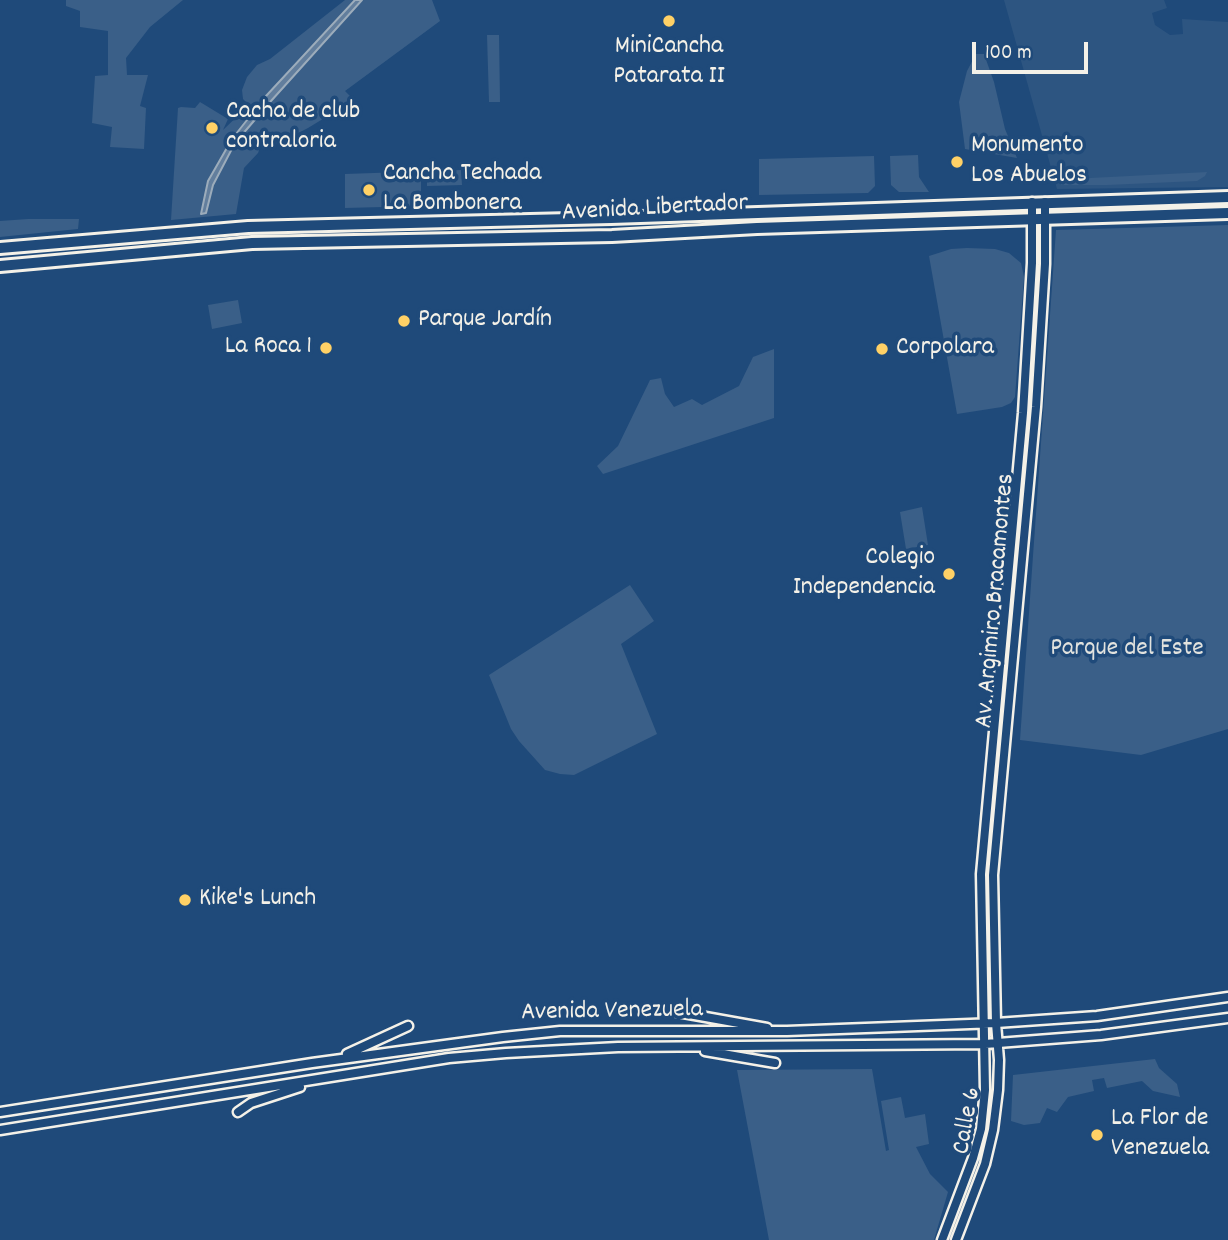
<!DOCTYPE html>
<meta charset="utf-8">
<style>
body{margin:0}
#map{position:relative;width:1228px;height:1240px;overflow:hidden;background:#1f4a7a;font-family:Dekko,sans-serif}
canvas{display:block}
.scale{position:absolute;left:972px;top:42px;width:116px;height:32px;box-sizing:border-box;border:4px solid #f4f1e8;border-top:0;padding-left:9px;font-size:21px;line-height:24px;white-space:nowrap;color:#f4f1e8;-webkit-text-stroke:5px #1f4a7a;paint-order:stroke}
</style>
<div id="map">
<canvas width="1228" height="1240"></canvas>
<div class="scale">100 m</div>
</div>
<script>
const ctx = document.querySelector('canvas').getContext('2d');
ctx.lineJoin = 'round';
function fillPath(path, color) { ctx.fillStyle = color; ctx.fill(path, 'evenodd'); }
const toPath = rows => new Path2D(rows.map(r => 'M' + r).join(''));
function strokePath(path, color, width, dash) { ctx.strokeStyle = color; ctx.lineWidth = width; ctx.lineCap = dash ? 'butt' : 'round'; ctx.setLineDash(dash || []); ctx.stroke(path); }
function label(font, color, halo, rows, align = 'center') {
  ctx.font = font + ' Dekko,sans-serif'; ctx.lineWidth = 7; ctx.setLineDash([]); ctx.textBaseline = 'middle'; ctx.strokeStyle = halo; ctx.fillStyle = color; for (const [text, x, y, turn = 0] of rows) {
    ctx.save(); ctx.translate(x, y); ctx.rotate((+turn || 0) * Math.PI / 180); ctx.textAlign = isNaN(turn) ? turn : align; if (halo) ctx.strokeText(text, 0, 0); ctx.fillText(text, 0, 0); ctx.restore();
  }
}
fillPath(toPath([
 [1004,0,1164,0,1167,8,1152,13,1155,25,1170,35,1183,34,1182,19,1228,22,1228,187,1057,189]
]), '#2d5581');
fillPath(toPath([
 [66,0,183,0,150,27,126,58,127,75,148,75,140,106,146,108,144,149,110,147,112,127,92,123,95,76,108,75,108,31,80,27,80,11,66,6],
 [345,0,432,0,440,21,345,91,354,100,308,128,267,149,261,145,258,153,244,168,236,214,171,220,178,108,181,107,195,108,200,102,228,119,223,130,249,105,243,99,242,90,247,77,257,65,270,59],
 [487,35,499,35,500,102,489,102],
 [976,54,984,54,994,82,1005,129,1017,158,965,149,959,102,967,71],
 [918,155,919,177,929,192,899,192,891,185,890,156],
 [874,156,875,186,868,193,759,195,759,159],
 [461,170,462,185,427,186,427,177,421,177,421,206,345,208,345,174],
 [1207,172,1205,176,1197,181,1107,185,1061,185,1059,175,1067,174,1071,179],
 [28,219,79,219,78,229,0,237,0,221],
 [1228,225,1228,729,1141,755,1020,740,1056,230],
 [967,248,995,249,1009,253,1021,263,1024,277,1015,397,1011,403,1002,407,957,414,929,256,951,249],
 [238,300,242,323,212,329,208,305],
 [774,349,774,418,603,474,597,466,618,446,650,380,661,378,665,394,674,407,692,399,702,405,739,386,753,357],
 [922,507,928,545,906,549,900,512],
 [630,585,654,621,621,644,657,734,574,775,560,774,545,770,519,741,511,729,489,675],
 [1155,1059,1159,1068,1177,1084,1180,1097,1153,1091,1142,1081,1107,1088,1104,1078,1092,1080,1094,1091,1068,1097,1057,1112,1047,1108,1040,1123,1024,1125,1011,1121,1013,1075],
 [872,1069,886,1151,889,1150,881,1101,901,1097,905,1118,925,1114,929,1144,916,1147,930,1174,948,1192,934,1240,769,1240,737,1070]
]), '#3a5f88');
const water = toPath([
 [355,0,362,0,271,101,235,143,213,185,206,213,201,214,208,181,232,139,266,96,355,0]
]);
fillPath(water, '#627e9d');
strokePath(water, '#9cacbb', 2);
const minor = toPath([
 [661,1009,767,1028],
 [705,1051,775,1063],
 [347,1054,408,1026],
 [0,1112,312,1063,503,1037,560,1031,787,1031,996,1023,1097,1016,1228,997],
 [238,1112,251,1103,300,1087],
 [0,1130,449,1058,506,1053,618,1047,985,1044,1101,1035,1228,1018],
 [942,1240,973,1158,981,1129,985,1090,981,874,1023,413,1032,263,1032,202],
 [956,1240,985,1164,993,1130,998,1090,999,1060,996,1023,993,875,1036,407,1045,264,1045,202]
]);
const major = toPath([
 [0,248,248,227,611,218,1228,197],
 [0,266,252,243,612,236,757,228,1228,213]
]);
strokePath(minor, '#f4f1e8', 13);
strokePath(major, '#f4f1e8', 16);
strokePath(minor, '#1f4a7a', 8);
strokePath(major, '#1f4a7a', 10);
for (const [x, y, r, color] of [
 [669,21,7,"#ffd166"],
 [212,128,7,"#ffd166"],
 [957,162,7,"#ffd166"],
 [369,190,7,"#ffd166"],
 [404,321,7,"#ffd166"],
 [326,348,7,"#ffd166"],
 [882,349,7,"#ffd166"],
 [949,574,7,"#ffd166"],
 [185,900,7,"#ffd166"],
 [1097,1135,7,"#ffd166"]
]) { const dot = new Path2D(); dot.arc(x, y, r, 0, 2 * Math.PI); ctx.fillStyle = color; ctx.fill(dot); strokePath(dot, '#1f4a7a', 2.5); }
label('26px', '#f4f1e8', '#1f4a7a', [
 ["MiniCancha",669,48,"center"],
 ["Patarata II",669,78,"center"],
 ["Cacha de club",226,113],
 ["contraloria",226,143],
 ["Monumento",971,147],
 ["Los Abuelos",971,177],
 ["Cancha Techada",383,175],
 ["La Bombonera",383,205],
 ["Parque Jardín",418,321],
 ["La Roca 1",312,348,"right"],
 ["Corpolara",896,349],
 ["Colegio",935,559,"right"],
 ["Independencia",935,589,"right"],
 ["Kike's Lunch",199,900],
 ["La Flor de",1111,1120],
 ["Venezuela",1111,1150]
], 'left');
label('26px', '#f4f1e8', '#1f4a7a', [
 ["Avenida Libertador",655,210,-3],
 ["Av. Argimiro Bracamontes",997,601,-85],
 ["Avenida Venezuela",612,1013,-1],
 ["Calle 6",969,1121,-80]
]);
label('26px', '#e1e2de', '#1f4a7a', [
 ["Parque del Este",1127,650]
]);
</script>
